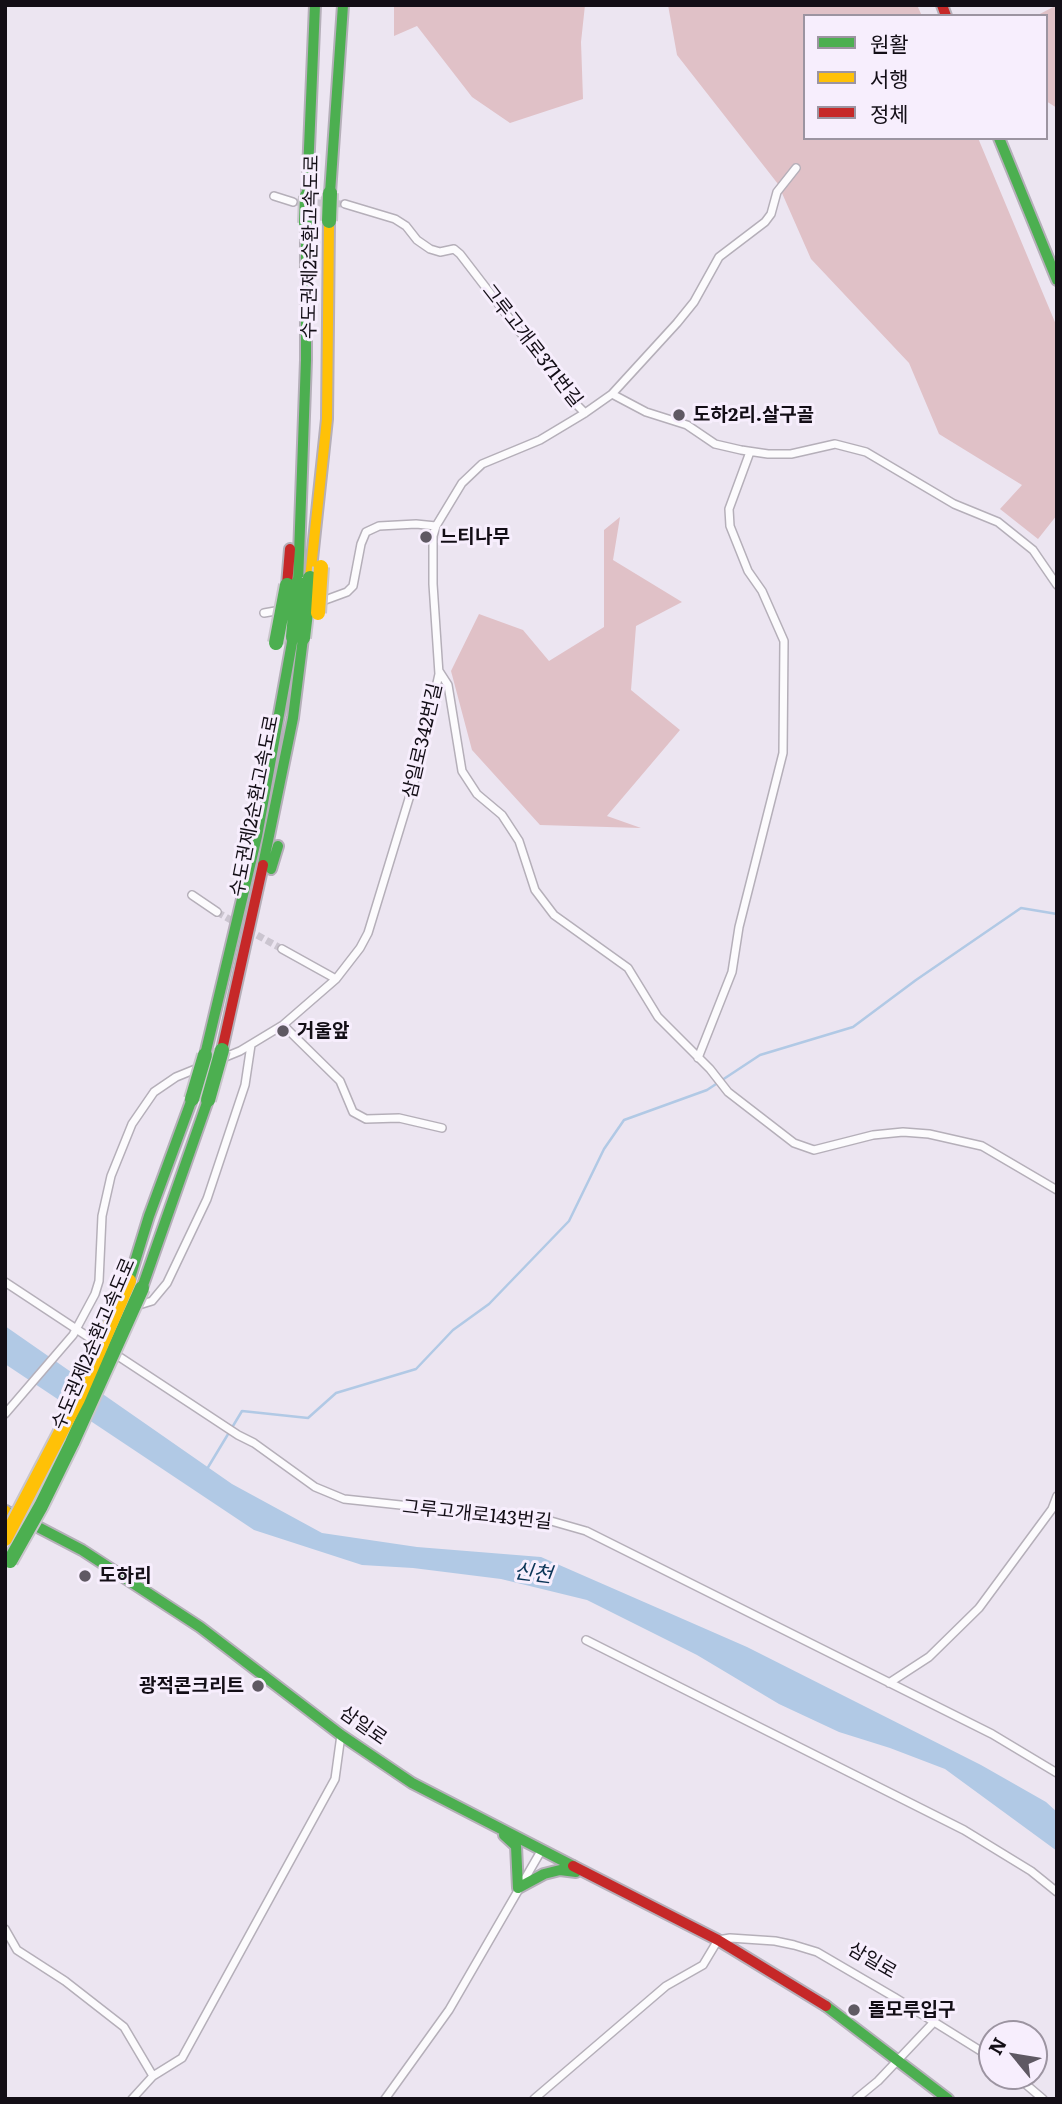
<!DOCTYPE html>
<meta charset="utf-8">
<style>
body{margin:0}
#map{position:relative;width:1062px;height:2104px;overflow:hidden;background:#ece5f1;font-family:Literata,"Noto Sans KR",serif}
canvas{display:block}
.frame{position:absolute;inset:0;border:7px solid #130e16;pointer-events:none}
.legend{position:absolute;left:803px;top:14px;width:245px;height:126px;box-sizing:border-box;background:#f7eefd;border:2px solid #9c94a1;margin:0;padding:9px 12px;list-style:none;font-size:21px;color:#130e16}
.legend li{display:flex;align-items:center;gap:14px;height:35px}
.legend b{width:35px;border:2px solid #9c94a1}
.north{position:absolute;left:978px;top:2020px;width:70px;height:70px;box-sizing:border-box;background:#f7eefd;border:2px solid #9c94a1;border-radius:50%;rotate:300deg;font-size:19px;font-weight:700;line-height:28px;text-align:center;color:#130e16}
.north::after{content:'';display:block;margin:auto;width:24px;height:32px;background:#5f5963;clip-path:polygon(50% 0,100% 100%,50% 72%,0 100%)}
</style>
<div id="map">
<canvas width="1062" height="2104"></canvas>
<div class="frame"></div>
<ul class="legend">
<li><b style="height:9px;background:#4caf50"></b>원활</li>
<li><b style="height:9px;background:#ffc107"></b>서행</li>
<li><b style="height:9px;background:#c62828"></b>정체</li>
</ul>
<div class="north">N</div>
</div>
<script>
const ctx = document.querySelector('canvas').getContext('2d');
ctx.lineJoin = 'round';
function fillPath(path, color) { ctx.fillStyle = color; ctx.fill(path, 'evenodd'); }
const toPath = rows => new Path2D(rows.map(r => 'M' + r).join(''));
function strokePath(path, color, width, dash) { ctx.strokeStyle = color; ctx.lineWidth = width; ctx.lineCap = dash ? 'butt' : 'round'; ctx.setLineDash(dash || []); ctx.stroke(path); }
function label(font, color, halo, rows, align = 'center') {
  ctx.font = font + ' Literata,"Noto Sans KR",serif'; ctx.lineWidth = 6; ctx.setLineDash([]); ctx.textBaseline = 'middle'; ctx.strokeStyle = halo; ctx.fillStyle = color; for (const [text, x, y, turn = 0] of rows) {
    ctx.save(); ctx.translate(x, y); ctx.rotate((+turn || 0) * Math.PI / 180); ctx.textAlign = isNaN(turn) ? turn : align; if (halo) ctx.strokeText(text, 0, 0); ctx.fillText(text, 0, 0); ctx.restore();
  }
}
fillPath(toPath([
 [394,5,585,5,581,42,583,99,510,123,472,97,417,26,394,36],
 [668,5,917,5,922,16,805,16,805,138,978,138,1057,327,1057,515,1038,539,1000,509,1022,485,939,434,909,363,811,259,778,184,677,55],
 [1057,5,1057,108,1046,101,1046,16,1036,16],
 [620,517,613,560,682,602,636,626,631,690,680,730,607,816,641,828,540,825,472,750,451,671,479,614,523,630,549,661,604,627,604,530]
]), '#e0c1c7');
fillPath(toPath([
 [5,1326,232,1484,322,1533,417,1547,541,1557,747,1647,981,1765,1046,1802,1057,1812,1057,1851,945,1769,890,1748,839,1732,779,1704,697,1655,587,1600,501,1579,413,1568,362,1565,254,1530,5,1364]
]), '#b1c9e5');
strokePath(toPath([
 [207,1469,242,1411,308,1418,336,1393,416,1369,453,1330,489,1304,569,1221,604,1149,624,1120,707,1090,760,1055,853,1027,916,980,1021,908,1057,914]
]), '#b1c9e5', 2.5);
strokePath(toPath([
 [293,202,345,204],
 [217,912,238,924],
 [248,930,282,949]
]), '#cbc5d0', 7, [7, 3.5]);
const street = toPath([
 [274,196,293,202],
 [345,204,395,219,406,226,417,240,430,249,440,252,454,249,460,254,573,401,585,413],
 [612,394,677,323,694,302,719,257,765,222,771,214,777,192,796,168],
 [317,603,347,592,353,586,361,544,366,532,379,526,416,524,436,526],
 [264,613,281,610],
 [439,671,448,685,462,771,477,794,502,815,519,841,535,890,554,915,628,968,658,1017,710,1069,728,1092,794,1143,814,1150,873,1135,903,1132,929,1134,982,1146,1057,1190],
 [192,895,217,912],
 [282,949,336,979],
 [283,1025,340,1081,353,1112,366,1119,399,1118,442,1128],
 [698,1058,732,972,739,927,783,753,784,641,762,591,748,571,730,526,729,509,750,452],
 [5,1282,102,1346],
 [139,1305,152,1301,167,1283,207,1199,245,1085,251,1045],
 [112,1352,238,1435,254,1443,315,1487,344,1499,551,1521,586,1531,992,1734,1057,1773],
 [5,1414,73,1335,95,1294,99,1281,102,1216,111,1176,132,1124,154,1092,176,1077,240,1051,283,1025,336,979,360,948,368,933,418,769,439,674,433,584,433,536,436,526,462,483,482,464,540,440,585,413,612,394,646,412,687,425,715,444,741,450,768,454,791,454,835,444,866,452,954,504,998,522,1033,550,1057,585],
 [586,1640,964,1830,1031,1871,1057,1892],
 [889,1683,929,1657,979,1608,1052,1509,1057,1496],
 [5,1929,17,1950,65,1981,124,2027,153,2076,132,2099],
 [153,2076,182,2058,335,1779,341,1735],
 [1016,2076,1043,2099],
 [385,2099,449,2010,541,1851],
 [534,2099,666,1986,703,1965,718,1940,730,1938,775,1941,794,1945,817,1952,894,1997,992,2058],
 [856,2099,878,2081,933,2023]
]);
const fast = toPath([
 [999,138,1057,280],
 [330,193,343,5],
 [307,196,315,5],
 [298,583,306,360,306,223],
 [263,865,293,718,303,638],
 [271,869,278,846],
 [205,1055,257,836,293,637],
 [129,1281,149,1216,192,1099],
 [142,1288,208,1100],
 [11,1513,82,1550,200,1627,341,1735,412,1783,573,1866],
 [504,1835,516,1846,518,1888,544,1874,560,1870,576,1872],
 [826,2006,948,2099]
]);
const slow = toPath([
 [310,578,327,419,329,221],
 [5,1511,6,1511]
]);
const jam = toPath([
 [942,5,946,16],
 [287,585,290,549],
 [222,1050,263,865],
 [573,1866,718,1940,826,2006]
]);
strokePath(street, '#b5afb9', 10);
strokePath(fast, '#b5afb9', 14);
strokePath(slow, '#b5afb9', 14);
strokePath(jam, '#b5afb9', 14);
strokePath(street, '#fcfbfd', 7);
strokePath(fast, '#4caf50', 10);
strokePath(slow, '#ffc107', 10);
strokePath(jam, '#c62828', 10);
const fastBridge = toPath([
 [329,221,330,193],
 [306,223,307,196],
 [293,637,298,583],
 [303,638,310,578],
 [276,643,287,585],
 [192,1099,205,1055],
 [208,1100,222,1050],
 [10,1561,41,1506,72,1443,142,1288]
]);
const slowBridge = toPath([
 [318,613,321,567],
 [5,1539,78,1399,129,1281]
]);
strokePath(fastBridge, '#c9c5cc', 18, []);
strokePath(slowBridge, '#c9c5cc', 18, []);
strokePath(fastBridge, '#4caf50', 14);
strokePath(slowBridge, '#ffc107', 14);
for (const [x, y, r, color] of [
 [679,415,7,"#5f5963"],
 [426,537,7,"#5f5963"],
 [283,1031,7,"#5f5963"],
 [85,1576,7,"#5f5963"],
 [258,1686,7,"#5f5963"],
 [854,2010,7,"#5f5963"]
]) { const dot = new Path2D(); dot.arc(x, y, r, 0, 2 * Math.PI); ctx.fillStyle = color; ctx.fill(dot); strokePath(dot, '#f7eefd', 2.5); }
label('19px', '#130e16', '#f7eefd', [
 ["수도권제2순환고속도로",311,247,-89],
 ["그루고개로371번길",532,346,52],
 ["삼일로342번길",423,741,-77],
 ["수도권제2순환고속도로",255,806,-79],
 ["수도권제2순환고속도로",94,1344,-67],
 ["그루고개로143번길",477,1515,6],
 ["삼일로",363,1726,35],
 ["삼일로",872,1961,30]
]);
label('bold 19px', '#130e16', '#f7eefd', [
 ["도하2리.살구골",693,415],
 ["느티나무",440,537],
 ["거울앞",297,1031],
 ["도하리",99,1576],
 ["광적콘크리트",244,1686,"right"],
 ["돌모루입구",868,2010]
], 'left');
label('italic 21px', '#0a3557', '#f7eefd', [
 ["신천",533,1574,7]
]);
</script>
